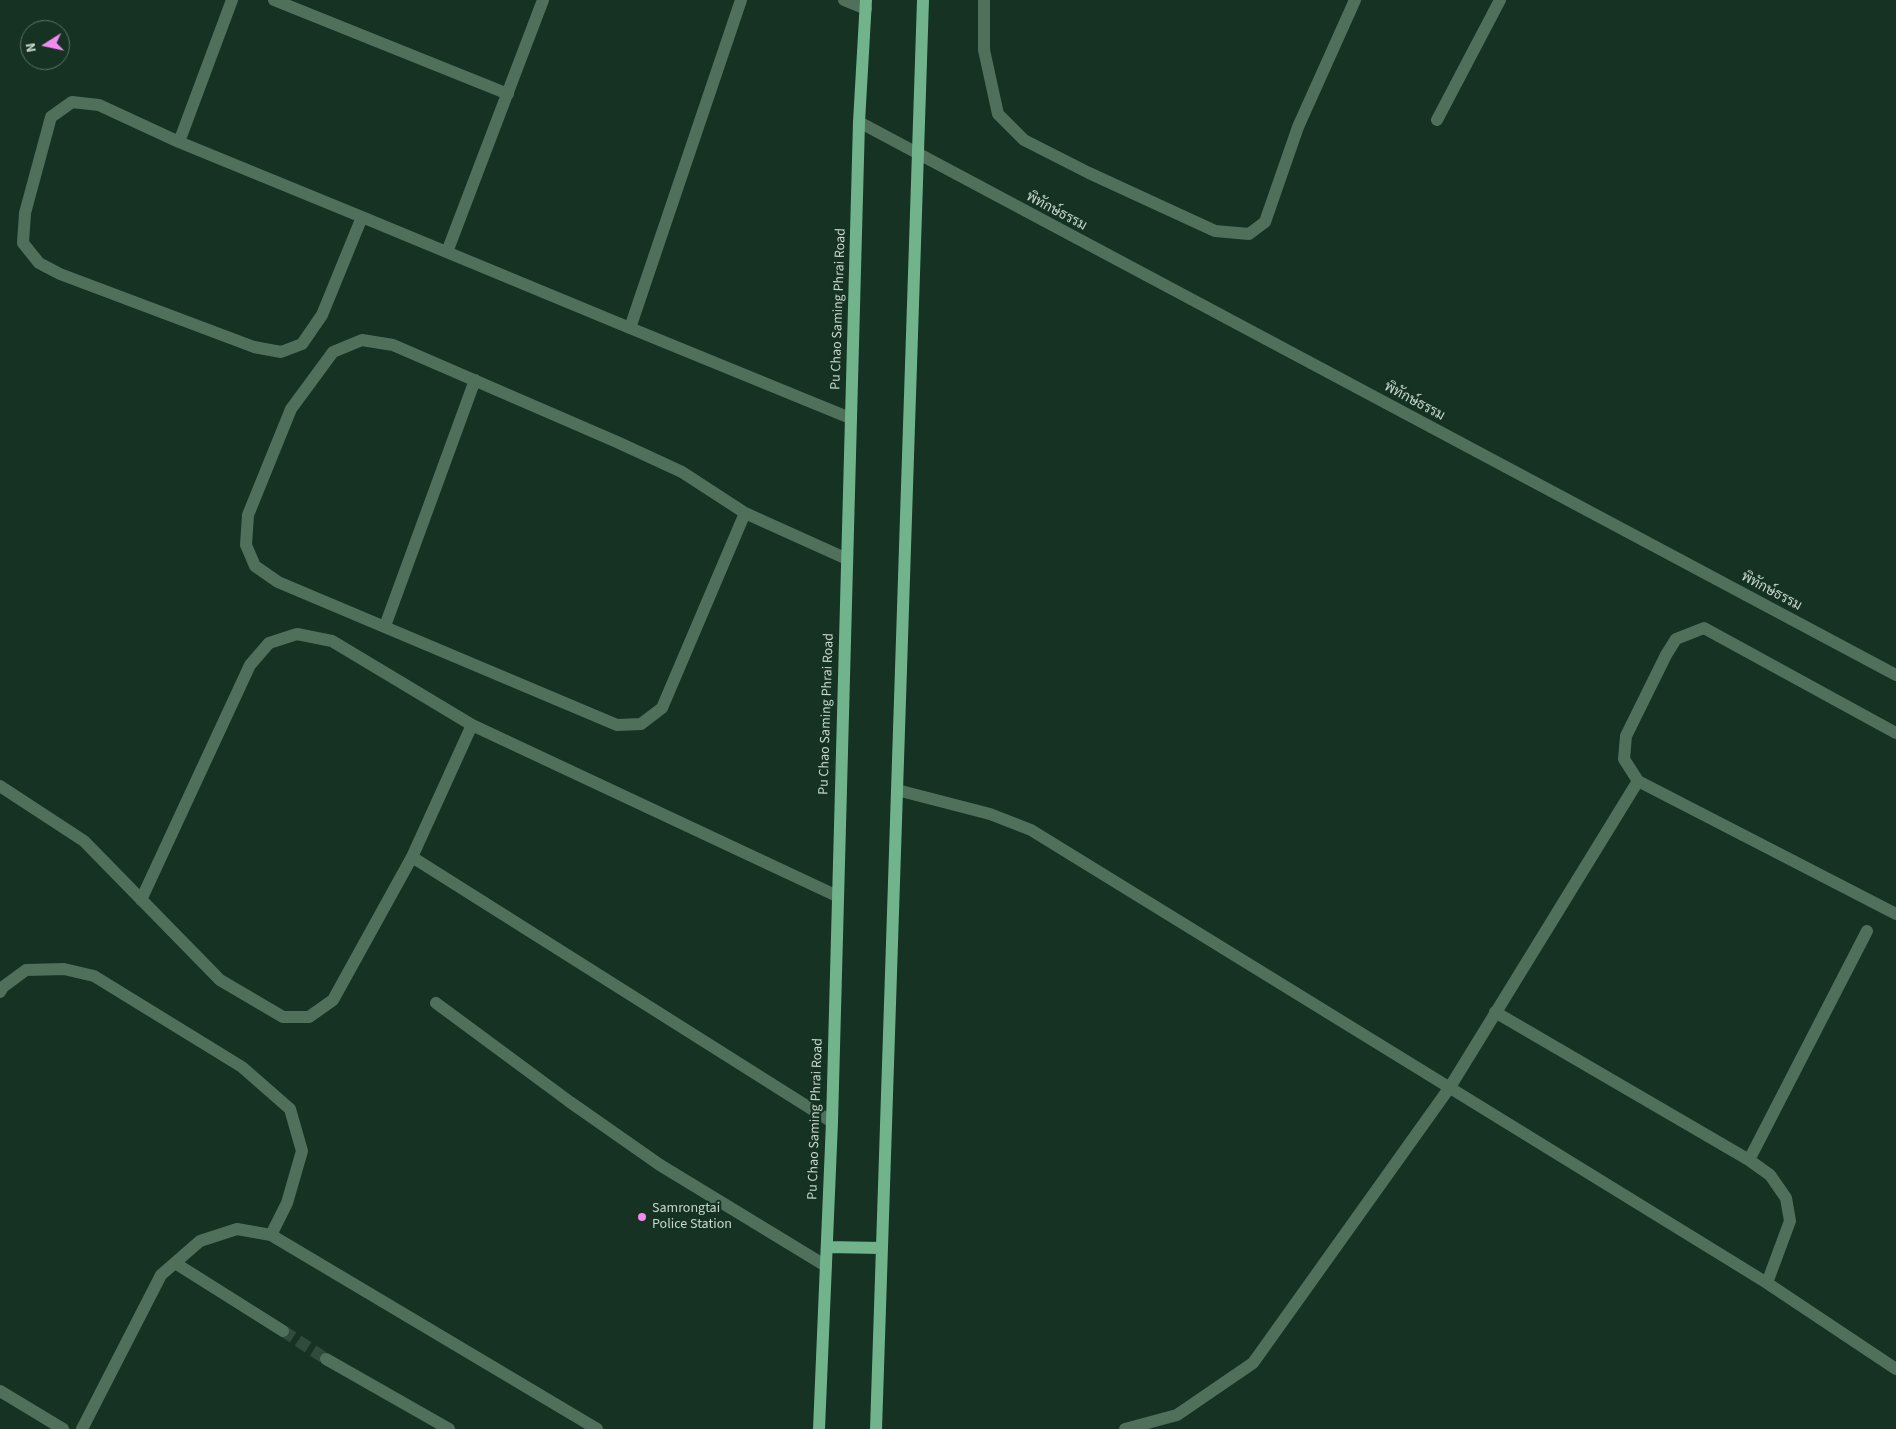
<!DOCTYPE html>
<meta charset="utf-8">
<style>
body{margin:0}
#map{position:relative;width:1896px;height:1429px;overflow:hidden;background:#153222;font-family:"Source Sans 3",sans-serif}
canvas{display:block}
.north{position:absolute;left:20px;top:20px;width:50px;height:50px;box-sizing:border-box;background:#153222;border:1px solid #5c7466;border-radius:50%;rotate:260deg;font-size:14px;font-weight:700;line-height:20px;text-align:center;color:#c7d7cc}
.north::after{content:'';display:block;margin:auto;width:18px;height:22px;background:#f38af2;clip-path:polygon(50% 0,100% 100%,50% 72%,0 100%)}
</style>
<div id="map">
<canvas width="1896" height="1429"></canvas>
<div class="north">N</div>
</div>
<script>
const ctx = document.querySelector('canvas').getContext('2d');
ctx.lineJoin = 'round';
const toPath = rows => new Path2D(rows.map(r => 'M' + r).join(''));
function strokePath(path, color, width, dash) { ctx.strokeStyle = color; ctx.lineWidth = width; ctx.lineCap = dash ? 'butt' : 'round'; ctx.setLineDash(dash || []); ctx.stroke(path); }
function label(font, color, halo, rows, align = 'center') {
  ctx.font = font + ' "Source Sans 3",Sarabun,sans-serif'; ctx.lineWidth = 4.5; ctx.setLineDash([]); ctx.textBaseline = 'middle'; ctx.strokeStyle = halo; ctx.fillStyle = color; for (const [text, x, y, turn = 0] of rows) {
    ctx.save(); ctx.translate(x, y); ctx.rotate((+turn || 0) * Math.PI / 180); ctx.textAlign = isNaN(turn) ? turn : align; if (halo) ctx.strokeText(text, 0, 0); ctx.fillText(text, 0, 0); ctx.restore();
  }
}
strokePath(toPath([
 [283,1331,326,1359]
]), '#304b3c', 12, [12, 6]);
strokePath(toPath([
 [274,0,508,94],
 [844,0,866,9],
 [984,0,984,50,998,114,1024,140,1089,173,1215,231,1249,234,1265,222,1298,127,1355,0],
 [1437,120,1500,0],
 [859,122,1896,675],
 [179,142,232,0],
 [362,217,322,315,302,344,281,352,254,347,60,274,39,263,23,243,25,213,51,117,72,102,99,105,179,142,362,217,630,328,850,418],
 [447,252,543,0],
 [630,328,741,0],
 [745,513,682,472,617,442,393,345,362,340,333,352,291,409,248,515,246,545,255,566,278,582,617,725,641,724,662,708,745,513,847,559],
 [385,626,475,380],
 [1896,733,1704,628,1676,639,1666,655,1626,736,1624,759,1638,781,1896,914],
 [0,786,84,841,220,980,283,1017,309,1017,333,1000,412,857],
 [897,790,990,814,1031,830,1767,1283,1896,1369],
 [141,900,250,665,269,643,297,634,332,641,472,725],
 [0,992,3,987,26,970,64,969,94,976,242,1067,290,1109,302,1151,287,1203,271,1235],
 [436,1003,570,1102,660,1165,826,1266],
 [1495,1012,1749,1160,1770,1175,1786,1198,1790,1221,1767,1283],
 [832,1122,412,857,472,725,837,896],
 [1749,1160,1867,931],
 [175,1263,283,1331],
 [326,1359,449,1429],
 [0,1391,63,1429],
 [82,1429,161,1275,200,1241,237,1229,271,1235,597,1429],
 [1125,1429,1177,1415,1253,1363,1450,1087,1638,781]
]), '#50705c', 12);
strokePath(toPath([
 [827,1247,881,1248],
 [819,1429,832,1122,859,122,866,0],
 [876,1429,923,0]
]), '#71b48c', 12);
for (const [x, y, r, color] of [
 [642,1217,5,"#f38af2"]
]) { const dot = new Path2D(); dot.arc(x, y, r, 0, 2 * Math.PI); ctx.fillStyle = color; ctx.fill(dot); strokePath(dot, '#153222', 2); }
label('14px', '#c7d7cc', '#153222', [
 ["พิทักษ์ธรรม",1056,212,28],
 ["Pu Chao Saming Phrai Road",839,309,-88],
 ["พิทักษ์ธรรม",1414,402,28],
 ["พิทักษ์ธรรม",1771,592,28],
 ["Pu Chao Saming Phrai Road",827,714,-88],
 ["Pu Chao Saming Phrai Road",816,1119,-88]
]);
label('14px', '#c7d7cc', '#153222', [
 ["Samrongtai",652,1209],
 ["Police Station",652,1225]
], 'left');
</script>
